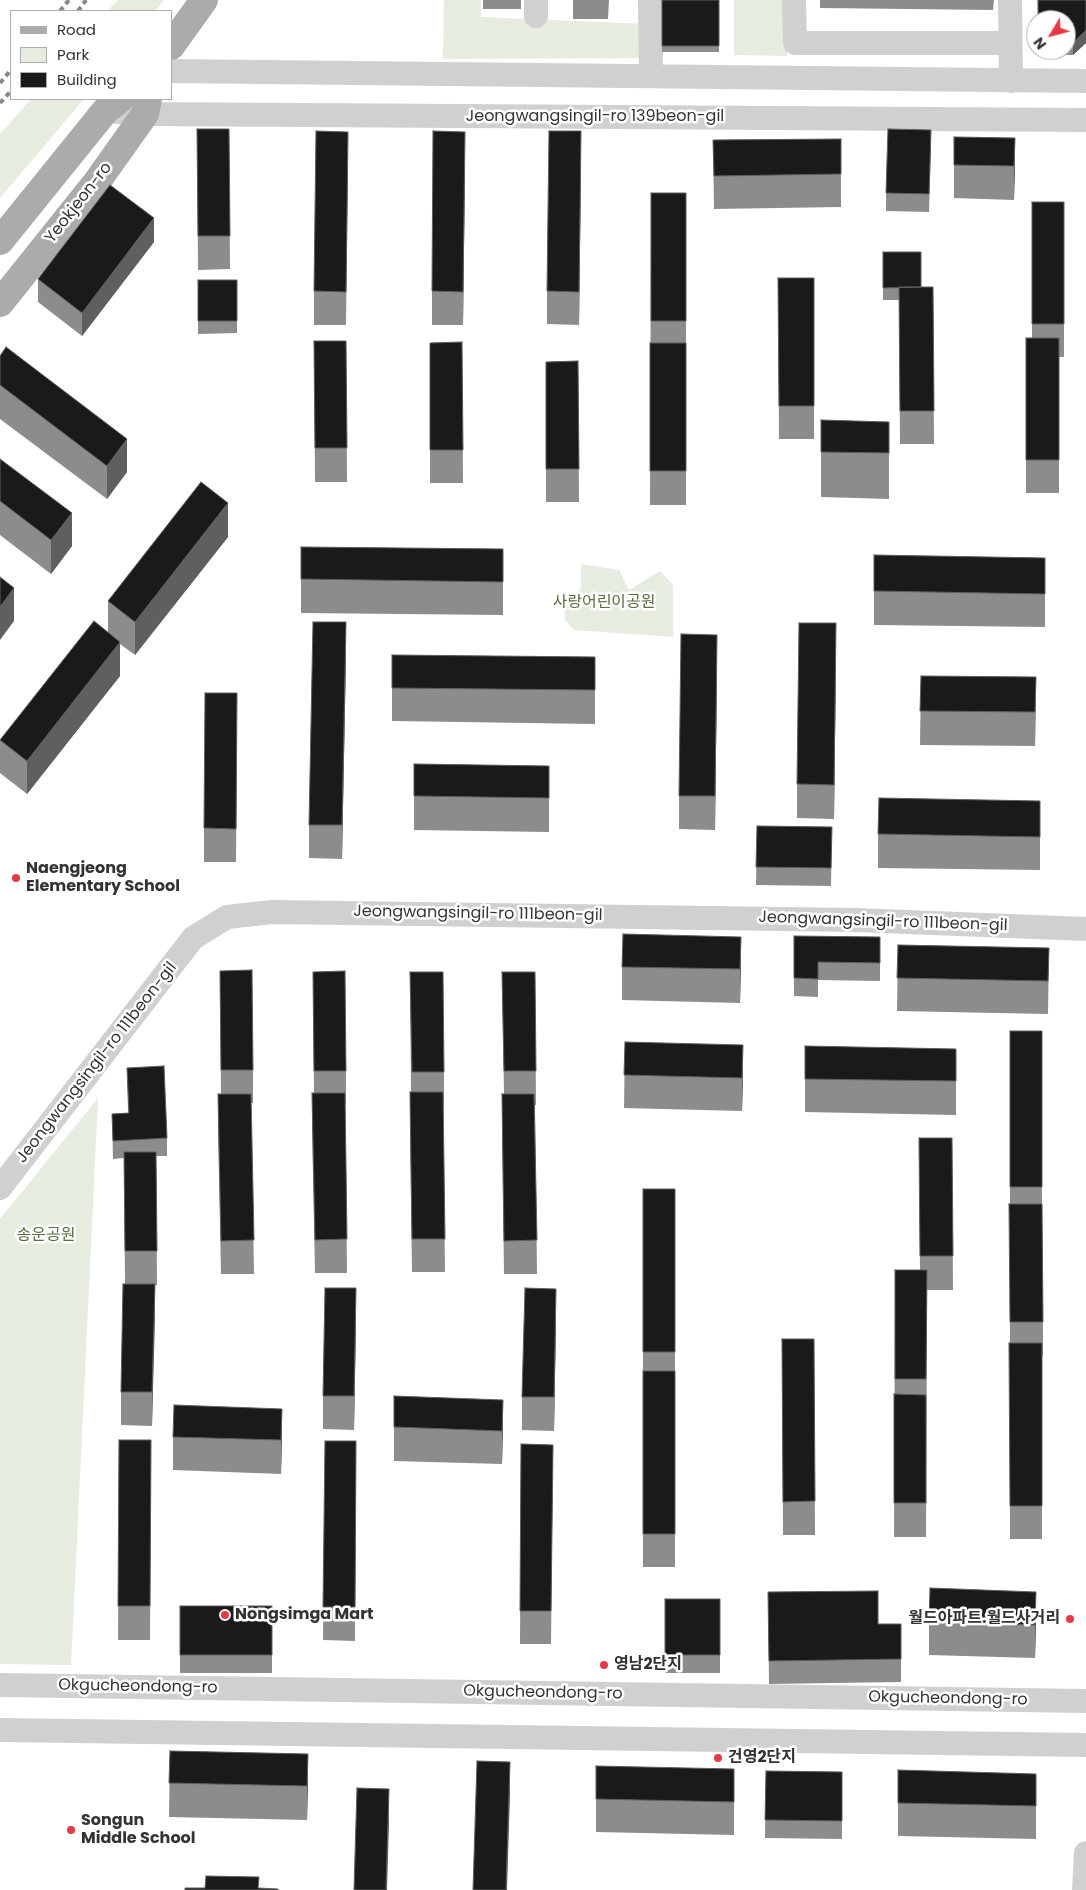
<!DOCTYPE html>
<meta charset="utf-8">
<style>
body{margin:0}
#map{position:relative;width:1086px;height:1890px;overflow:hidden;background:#fff;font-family:Poppins,sans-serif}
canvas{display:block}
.legend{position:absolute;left:10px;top:10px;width:162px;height:90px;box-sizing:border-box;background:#fff;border:1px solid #adadad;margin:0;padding:6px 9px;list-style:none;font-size:15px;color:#333}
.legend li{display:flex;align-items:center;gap:10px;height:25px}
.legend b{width:25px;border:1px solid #adadad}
.north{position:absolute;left:1026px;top:10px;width:50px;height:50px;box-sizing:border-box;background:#fff;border:1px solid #adadad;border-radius:50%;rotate:233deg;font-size:14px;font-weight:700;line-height:20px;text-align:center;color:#333}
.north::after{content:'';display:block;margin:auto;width:18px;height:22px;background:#e63946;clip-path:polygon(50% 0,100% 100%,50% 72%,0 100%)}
</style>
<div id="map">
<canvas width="1086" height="1890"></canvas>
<ul class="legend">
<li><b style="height:6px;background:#ababab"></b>Road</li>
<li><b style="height:14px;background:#e6ecdf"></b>Park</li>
<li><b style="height:14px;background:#1a1a1a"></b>Building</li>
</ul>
<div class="north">N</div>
</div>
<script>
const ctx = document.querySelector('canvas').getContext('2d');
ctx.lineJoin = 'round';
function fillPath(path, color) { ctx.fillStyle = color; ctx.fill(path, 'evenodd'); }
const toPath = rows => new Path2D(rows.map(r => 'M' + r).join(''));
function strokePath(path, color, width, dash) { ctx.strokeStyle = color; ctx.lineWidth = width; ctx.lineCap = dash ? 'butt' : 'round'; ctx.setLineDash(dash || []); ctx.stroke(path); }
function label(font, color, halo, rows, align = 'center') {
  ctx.font = font + ' Poppins,"Noto Sans KR",sans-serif'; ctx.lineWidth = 5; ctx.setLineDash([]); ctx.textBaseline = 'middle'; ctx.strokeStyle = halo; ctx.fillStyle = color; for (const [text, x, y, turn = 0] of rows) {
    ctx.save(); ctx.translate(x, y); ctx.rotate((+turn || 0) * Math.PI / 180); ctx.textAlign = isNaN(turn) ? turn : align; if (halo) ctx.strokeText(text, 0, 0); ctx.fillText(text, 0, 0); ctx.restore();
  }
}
fillPath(toPath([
 [118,0,164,0,155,11,107,11],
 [444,0,481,0,481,17,647,24,646,58,443,59],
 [734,0,787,0,787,56,734,55],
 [31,99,84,99,0,198,0,134],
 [581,564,619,570,629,590,660,571,673,585,673,637,574,630,565,620,564,605,581,588],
 [98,1098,71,1665,0,1664,0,1219]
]), '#e6ecdf');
strokePath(toPath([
 [650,0,651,76],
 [794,0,795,43,1010,43],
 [1010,0,1011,81],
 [536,16,536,0],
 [171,71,1086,81],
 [105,111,145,114,1086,120],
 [0,1188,193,938,227,917,272,912,856,920,1086,929],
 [0,1685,1086,1701],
 [0,1730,1086,1745],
 [1084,1890,1086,1853]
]), '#d0d0d0', 24);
strokePath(toPath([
 [171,46,204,0],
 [0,241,105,111,120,99],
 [0,303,96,183,145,114,148,99]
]), '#ababab', 28);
strokePath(toPath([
 [60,11,69,0],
 [78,11,86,0],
 [0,83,11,70],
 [0,103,11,91]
]), '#888', 4, [5, 4]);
fillPath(toPath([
 [483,0,521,0,521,9,483,9],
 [573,0,609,0,608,19,573,19],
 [662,0,719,0,719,52,662,52],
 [820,0,994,0,993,10,820,8],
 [1086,0,1086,43,1073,55,1039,55,1038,50,1066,50,1066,20],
 [197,129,229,129,230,269,198,270],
 [954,137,1015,138,1014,200,954,198],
 [841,139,841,207,714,209,713,140],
 [931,148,929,212,886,211,886,193],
 [348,165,346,325,314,325,314,291],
 [465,165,463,325,432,325,432,291],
 [581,165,579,325,547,324,547,291],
 [651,193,686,193,686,505,650,505],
 [1032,202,1064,202,1064,357,1059,357,1059,493,1026,493,1026,338,1032,338],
 [154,242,82,336,38,302,38,279],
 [883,252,921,287,933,287,934,444,900,444,899,300,883,300],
 [778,278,814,278,814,439,779,439],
 [198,280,237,280,237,333,198,334],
 [314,341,346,341,347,482,315,482],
 [462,342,463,483,430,483,430,343],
 [0,356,127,472,107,499,0,419],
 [578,361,579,502,546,502,546,362],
 [889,422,889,499,821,497,821,452],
 [0,459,72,546,51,574,0,535],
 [228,537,135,655,120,644,120,676,27,794,0,773,0,740,108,632,108,601],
 [301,547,503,549,503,615,301,613],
 [874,555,1045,558,1045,627,874,625],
 [392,655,595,657,595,724,392,721],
 [346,656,342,859,309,858,309,825],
 [836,657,834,819,797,818,797,784],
 [717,668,715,830,679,829,679,796],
 [921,676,1036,677,1035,746,920,745],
 [237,727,236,862,204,862,204,828],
 [414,764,549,766,549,832,414,830],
 [1040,801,1040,870,878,868,878,834],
 [757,826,832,827,831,886,756,885],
 [794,936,880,937,880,981,818,980,818,997,794,996],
 [741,937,740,1003,622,1000,622,967],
 [898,945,1049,948,1048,1014,897,1011],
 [220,971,253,1070,253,1103,251,1103,254,1274,221,1274,218,1128,218,1094,221,1094],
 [313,972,346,1071,346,1104,345,1104,347,1273,315,1273,312,1126,312,1093,314,1093],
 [410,972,444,1072,444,1105,443,1105,445,1272,412,1272,410,1126,410,1092,411,1092],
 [502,972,535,972,536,1105,535,1105,537,1274,504,1274,502,1127,502,1094,504,1094],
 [1010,1031,1042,1031,1042,1204,1043,1322,1043,1356,1042,1356,1042,1539,1010,1539],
 [625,1042,743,1078,742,1111,624,1108],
 [805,1046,956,1049,956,1115,805,1112],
 [127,1068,167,1138,167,1156,156,1156,157,1285,155,1285,152,1426,121,1425,121,1392,125,1284,124,1158,113,1159,112,1114,128,1113],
 [919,1138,952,1138,953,1290,927,1290,926,1537,894,1537,895,1270,920,1270],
 [643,1189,675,1352,675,1567,643,1567],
 [356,1322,354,1430,323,1429,323,1396],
 [556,1323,554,1431,522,1430,522,1397],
 [782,1339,814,1339,815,1535,783,1535],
 [503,1400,502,1464,394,1461,394,1427],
 [282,1409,281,1474,173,1470,173,1437],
 [119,1440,151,1440,150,1640,118,1640],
 [325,1441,356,1441,355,1641,323,1640],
 [521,1444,553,1445,551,1644,520,1644],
 [768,1592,878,1624,901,1659,901,1682,769,1684],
 [665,1599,720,1599,720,1673,665,1673],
 [180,1606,272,1606,272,1673,180,1673],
 [929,1622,1036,1625,1035,1658,929,1655],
 [170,1751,308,1754,307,1820,169,1817],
 [734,1769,734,1835,596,1832,596,1799],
 [766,1771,842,1772,842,1839,765,1838],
 [1036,1774,1036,1839,898,1836,898,1803]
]), '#8c8c8c');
fillPath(toPath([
 [1086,30,1086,43,1073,55,1073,43],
 [581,131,581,165,579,325,579,292],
 [465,132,465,165,463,325,463,292],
 [1015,138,1015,172,1014,200,1014,166],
 [154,218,154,242,82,336,82,313],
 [127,439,127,472,107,499,107,466],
 [228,503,228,537,135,655,135,622],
 [72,513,72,546,51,574,51,540],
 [14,588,14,621,0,640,0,607],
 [346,622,346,656,342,859,342,825],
 [836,623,836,657,834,819,834,785],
 [717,635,717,668,715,830,715,796],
 [120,642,120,676,27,794,27,761],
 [1036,677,1036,710,1035,746],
 [741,937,741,970,740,1003,740,969],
 [743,1045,743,1078,742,1111,742,1078],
 [155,1284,155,1318,152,1426,152,1392],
 [356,1288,356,1322,354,1430,354,1396],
 [556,1289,556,1323,554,1431,554,1397],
 [503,1400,503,1433,502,1464,502,1431],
 [282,1409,282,1442,281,1474,281,1440],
 [1036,1592,1036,1625,1035,1658,1035,1625],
 [308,1754,308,1788,307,1820,307,1786],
 [510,1762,510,1796,507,1890,506,1890],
 [389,1789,389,1823,387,1890,386,1890]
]), '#5f5f5f');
const building = toPath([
 [662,0,719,0,719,46,662,46,662,0],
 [1038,0,1086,0,1086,30,1073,43,1066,43,1066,20,1038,20,1038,0],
 [197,129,229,129,230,236,198,236,197,129],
 [888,129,931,130,929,194,886,193,888,129],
 [316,131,348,132,346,292,314,291,316,131],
 [433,131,465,132,463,292,432,291,433,131],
 [549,131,581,131,579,292,547,291,549,131],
 [954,137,1015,138,1014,166,954,165,954,137],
 [841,139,841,174,714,176,713,140,841,139],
 [110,185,154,218,82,313,38,279,110,185],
 [651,193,686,193,686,321,651,321,651,193],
 [1032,202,1064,202,1064,324,1032,324,1032,202],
 [883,252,921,252,921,287,883,288,883,252],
 [778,278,814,278,814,406,779,406,778,278],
 [198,280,237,280,237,321,198,321,198,280],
 [899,287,933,287,934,411,900,411,899,287],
 [1026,338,1059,338,1059,460,1026,460,1026,338],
 [314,341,346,341,347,448,315,448,314,341],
 [462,342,463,450,430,450,430,343,462,342],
 [650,343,686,343,686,471,650,471,650,343],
 [6,347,127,439,107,466,0,385,0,356,6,347],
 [578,361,579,469,546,469,546,362,578,361],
 [821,420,889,422,889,453,821,452,821,420],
 [0,459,72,513,51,540,0,501,0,459],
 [201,482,228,503,135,622,108,601,201,482],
 [301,547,503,549,503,582,301,579,301,547],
 [874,555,1045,558,1045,594,874,591,874,555],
 [0,577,14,588,0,607,0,577],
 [94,621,120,642,27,761,0,740,94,621],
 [313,622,346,622,342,825,309,825,313,622],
 [799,623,836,623,834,785,797,784,799,623],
 [681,634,717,635,715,796,679,796,681,634],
 [392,655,595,657,595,690,392,688,392,655],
 [921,676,1036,677,1035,712,920,711,921,676],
 [205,693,237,693,236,829,204,828,205,693],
 [414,764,549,766,549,798,414,796,414,764],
 [879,798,1040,801,1040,837,878,834,879,798],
 [757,826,832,827,831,868,756,867,757,826],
 [623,934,741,937,740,969,622,967,623,934],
 [794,936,880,937,880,963,818,962,818,979,794,978,794,936],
 [898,945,1049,948,1048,981,897,978,898,945],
 [252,970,253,1070,221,1070,220,971,252,970],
 [345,971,346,1071,314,1071,313,972,345,971],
 [410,972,443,972,444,1072,412,1072,410,972],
 [502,972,535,972,536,1071,504,1071,502,972],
 [1010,1031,1042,1031,1042,1187,1010,1187,1010,1031],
 [625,1042,743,1045,742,1078,624,1075,625,1042],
 [805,1046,956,1049,956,1081,805,1079,805,1046],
 [164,1066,167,1138,113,1141,112,1114,129,1113,127,1068,164,1066],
 [410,1092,443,1092,445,1239,412,1239,410,1092],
 [312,1093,345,1093,347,1239,315,1240,312,1093],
 [218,1094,251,1094,254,1240,221,1241,218,1094],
 [502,1094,534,1094,537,1240,504,1241,502,1094],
 [919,1138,952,1138,953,1256,920,1256,919,1138],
 [124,1152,156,1152,157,1251,125,1251,124,1152],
 [643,1189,675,1189,675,1352,643,1352,643,1189],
 [1009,1204,1042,1204,1043,1322,1010,1322,1009,1204],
 [895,1270,927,1270,926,1379,895,1379,895,1270],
 [123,1284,155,1284,152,1392,121,1392,123,1284],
 [325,1288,356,1288,354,1396,323,1396,325,1288],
 [525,1288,556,1289,554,1397,522,1397,525,1288],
 [782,1339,814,1339,815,1501,783,1502,782,1339],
 [1009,1343,1042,1343,1042,1506,1010,1506,1009,1343],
 [643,1371,675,1371,675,1534,643,1534,643,1371],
 [894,1394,926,1395,926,1503,894,1503,894,1394],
 [394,1396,503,1400,502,1431,394,1427,394,1396],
 [174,1405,282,1409,281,1440,173,1437,174,1405],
 [119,1440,151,1440,150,1606,118,1606,119,1440],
 [325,1441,356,1441,355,1607,323,1607,325,1441],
 [521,1444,553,1445,551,1611,520,1611,521,1444],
 [930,1588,1036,1592,1035,1625,929,1622,930,1588],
 [878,1591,878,1624,901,1624,901,1659,769,1661,768,1592,878,1591],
 [665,1599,720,1599,720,1655,665,1655,665,1599],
 [180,1606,272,1606,272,1655,180,1655,180,1606],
 [170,1751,308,1754,307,1786,169,1783,170,1751],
 [477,1761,510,1762,506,1890,473,1890,477,1761],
 [596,1766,734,1769,734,1802,596,1799,596,1766],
 [898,1770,1036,1774,1036,1806,898,1803,898,1770],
 [766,1771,842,1772,842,1821,765,1820,766,1771],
 [357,1788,389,1789,386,1890,354,1890,357,1788],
 [206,1876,259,1877,258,1888,278,1889,278,1890,185,1890,185,1888,205,1888,206,1876]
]);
fillPath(building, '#1a1a1a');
strokePath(building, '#5f5f5f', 1);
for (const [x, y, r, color] of [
 [16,878,5,"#e63946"],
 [225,1615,5,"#e63946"],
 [1070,1619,5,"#e63946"],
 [604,1665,5,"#e63946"],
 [718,1758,5,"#e63946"],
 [71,1830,5,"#e63946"]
]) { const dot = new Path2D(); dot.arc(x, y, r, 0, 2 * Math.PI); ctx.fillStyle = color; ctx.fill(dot); strokePath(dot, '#fff', 2); }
label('16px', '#333', '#fff', [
 ["Jeongwangsingil-ro 139beon-gil",595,117],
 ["Yeokjeon-ro",79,203,-52],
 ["Jeongwangsingil-ro 111beon-gil",478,914,1],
 ["Jeongwangsingil-ro 111beon-gil",883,922,2],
 ["Jeongwangsingil-ro 111beon-gil",97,1063,-52],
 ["Okgucheondong-ro",138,1687,1],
 ["Okgucheondong-ro",543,1693,1],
 ["Okgucheondong-ro",948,1699,1]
]);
label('16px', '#56703f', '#fff', [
 ["사랑어린이공원",604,603],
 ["송운공원",46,1236]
]);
label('bold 16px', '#333', '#fff', [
 ["Naengjeong",26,869],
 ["Elementary School",26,887],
 ["Nongsimga Mart",235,1615],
 ["월드아파트.월드사거리",1060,1619,"right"],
 ["영남2단지",614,1665],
 ["건영2단지",728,1758],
 ["Songun",81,1821],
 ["Middle School",81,1839]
], 'left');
</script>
